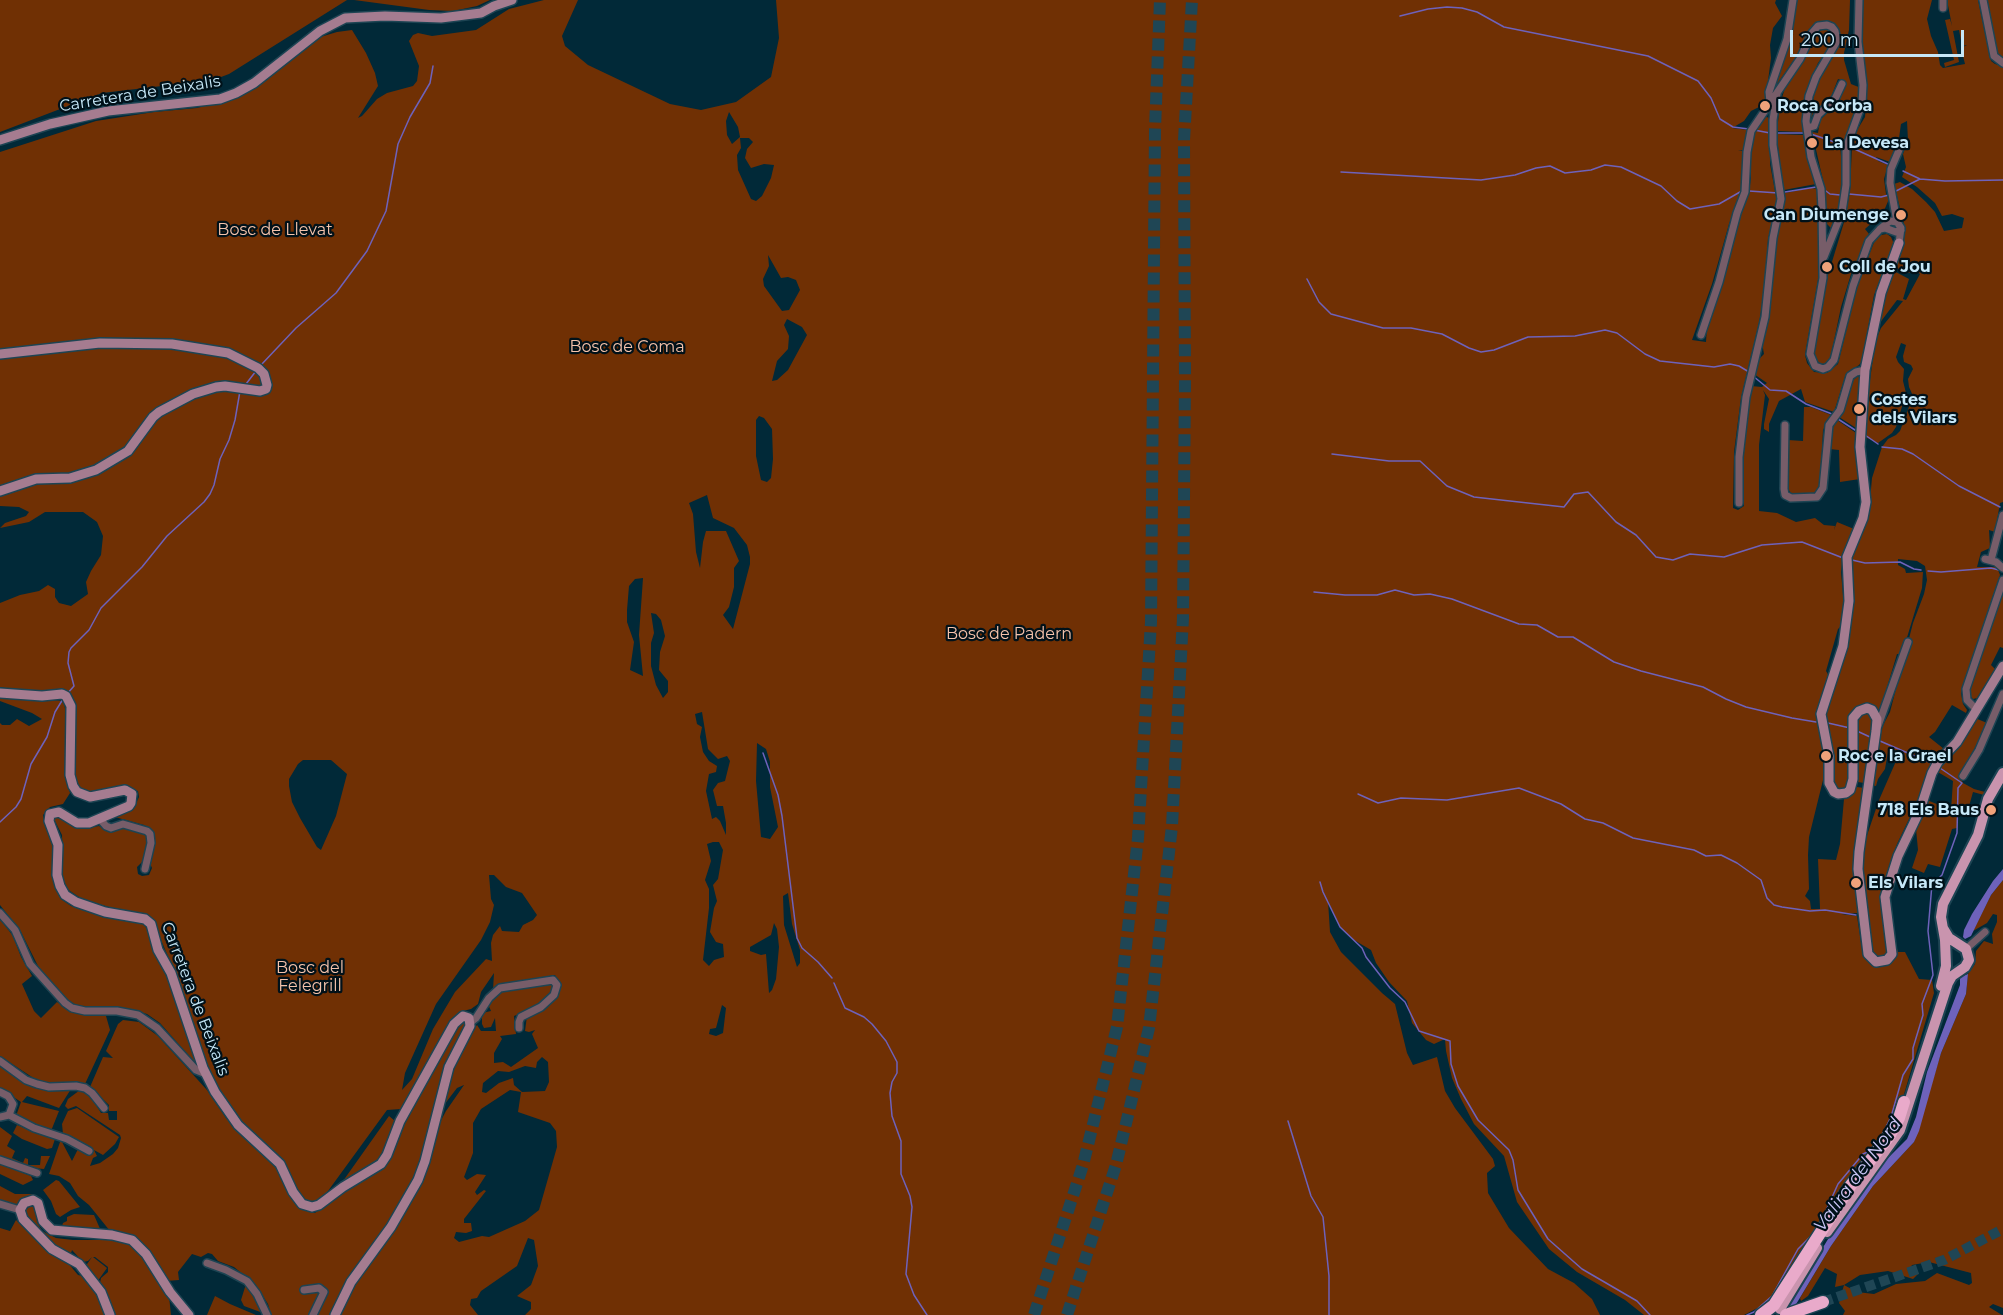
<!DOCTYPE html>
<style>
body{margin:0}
#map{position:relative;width:2003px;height:1315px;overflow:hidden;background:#012938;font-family:Montserrat,sans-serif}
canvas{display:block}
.scale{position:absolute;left:1790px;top:30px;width:174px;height:27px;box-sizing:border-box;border:3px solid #c6e8f8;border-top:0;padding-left:8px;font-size:18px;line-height:21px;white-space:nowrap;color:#c6e8f8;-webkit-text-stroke:4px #001119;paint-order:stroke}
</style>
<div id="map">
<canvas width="2003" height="1315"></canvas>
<div class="scale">200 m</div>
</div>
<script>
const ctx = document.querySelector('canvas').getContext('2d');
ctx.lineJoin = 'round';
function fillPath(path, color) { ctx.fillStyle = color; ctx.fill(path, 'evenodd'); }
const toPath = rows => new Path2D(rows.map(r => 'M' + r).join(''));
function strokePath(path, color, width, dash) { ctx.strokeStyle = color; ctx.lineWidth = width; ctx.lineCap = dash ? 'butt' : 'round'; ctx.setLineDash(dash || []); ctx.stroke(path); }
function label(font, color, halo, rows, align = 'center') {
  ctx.font = font + ' Montserrat,sans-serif'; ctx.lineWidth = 4.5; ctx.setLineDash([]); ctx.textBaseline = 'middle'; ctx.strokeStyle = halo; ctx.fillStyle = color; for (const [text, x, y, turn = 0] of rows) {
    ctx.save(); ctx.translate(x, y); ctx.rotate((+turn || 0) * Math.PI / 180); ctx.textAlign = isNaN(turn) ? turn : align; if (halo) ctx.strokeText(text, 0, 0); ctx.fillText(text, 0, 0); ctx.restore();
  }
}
fillPath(toPath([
 [0,0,347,0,229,74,213,80,102,93,0,132],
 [354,0,490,0,477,6,453,11,429,10],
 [544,0,578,0,562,36,565,46,588,65,670,104,701,110,736,102,771,77,779,38,776,0,1776,0,1775,3,1782,16,1773,28,1770,45,1771,58,1765,104,1751,111,1744,121,1732,128,1748,130,1744,150,1738,150,1744,151,1743,188,1729,224,1712,284,1692,340,1706,342,1707,327,1727,267,1742,208,1749,192,1751,178,1749,152,1754,132,1763,118,1767,117,1770,119,1770,164,1777,202,1768,239,1765,287,1759,323,1741,398,1734,452,1733,508,1738,510,1744,506,1744,428,1751,386,1762,387,1767,383,1754,374,1757,361,1764,354,1762,343,1773,278,1775,241,1785,193,1811,188,1818,189,1819,274,1805,355,1807,363,1814,372,1827,373,1838,364,1858,282,1875,240,1881,235,1887,234,1891,237,1894,244,1874,295,1862,361,1859,365,1846,374,1834,412,1805,402,1801,389,1779,401,1769,424,1769,432,1764,429,1764,424,1769,399,1763,390,1765,395,1759,445,1759,511,1777,513,1796,522,1815,518,1824,525,1835,526,1834,530,1837,522,1854,529,1843,555,1841,572,1844,607,1841,626,1838,629,1826,671,1829,676,1817,713,1817,723,1824,751,1824,776,1809,837,1808,855,1809,889,1805,896,1810,901,1811,909,1820,909,1818,859,1836,860,1840,844,1844,799,1851,795,1857,787,1864,788,1854,864,1858,913,1841,914,1857,916,1863,956,1871,965,1881,967,1891,963,1897,954,1897,949,1898,952,1905,952,1919,979,1932,980,1934,993,1899,1111,1888,1134,1773,1300,1744,1315,1644,1315,1625,1300,1577,1272,1549,1249,1517,1202,1504,1156,1474,1124,1461,1099,1452,1078,1446,1051,1445,1039,1434,1044,1426,1040,1412,1023,1407,1001,1389,982,1376,963,1371,950,1354,940,1340,927,1328,901,1330,932,1341,952,1382,993,1395,1004,1407,1053,1413,1065,1437,1057,1445,1091,1455,1108,1493,1159,1495,1166,1487,1173,1488,1193,1509,1228,1548,1269,1574,1283,1592,1299,1600,1315,525,1315,531,1309,531,1302,517,1296,531,1285,538,1266,534,1240,528,1238,517,1266,481,1291,477,1298,471,1299,470,1305,478,1315,339,1315,353,1285,387,1238,437,1128,446,1111,464,1085,457,1088,444,1105,443,1104,455,1062,464,1041,477,1025,481,1031,496,1031,495,1018,491,1027,484,1028,482,1024,482,1013,491,1011,487,1002,502,991,553,984,553,991,543,1002,533,1008,514,1016,516,1034,500,1036,502,1039,494,1053,494,1063,503,1062,511,1067,538,1048,532,1034,535,1030,529,1032,525,1031,527,1016,552,1001,561,988,555,975,504,984,493,990,494,973,481,992,478,1004,471,1009,463,1011,451,1021,401,1109,387,1110,328,1191,320,1199,310,1204,307,1203,298,1194,284,1164,238,1118,214,1083,178,980,153,921,147,916,137,913,129,913,82,899,67,889,63,882,62,835,53,817,58,815,81,829,99,826,109,832,124,828,145,833,148,840,143,861,137,867,138,874,142,876,149,875,152,868,149,861,152,833,144,825,111,816,134,808,139,797,138,791,123,789,91,793,81,789,76,780,73,769,75,713,72,695,64,689,26,692,0,687,0,603,20,595,39,591,48,585,55,589,55,597,59,603,71,606,88,594,86,582,91,571,101,555,103,536,97,522,83,512,45,512,29,522,0,528,5,523,26,516,29,512,19,507,0,506,0,152,96,121,154,112,197,108,224,101,246,93,317,38,337,32,352,30,366,53,375,73,378,86,358,118,362,116,377,99,387,93,413,86,417,81,419,66,409,41,413,35,418,33,432,36,476,30,509,9],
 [729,112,738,127,740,137,732,144,727,135,726,121],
 [740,138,749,138,753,142,747,149,745,158,751,168,764,164,774,165,771,178,762,196,756,201,751,199,738,170,737,155,741,148],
 [768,255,781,278,788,277,796,280,800,290,789,310,782,311,764,286,763,279,769,266],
 [787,319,802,327,807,335,788,370,777,380,772,381,777,361,788,349,789,336,784,325],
 [759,416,764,418,772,429,773,459,771,478,767,482,761,480,756,456,756,420],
 [707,495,713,518,734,528,747,545,750,557,750,564,733,629,723,615,729,607,734,587,734,568,739,561,726,531,706,531,703,542,700,568,696,552,693,514,689,503],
 [643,578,639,635,643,676,630,670,634,642,627,622,627,610,629,586,635,579],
 [651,613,656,614,661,620,665,636,660,652,659,670,668,681,668,692,663,698,656,685,651,666,651,643,654,633],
 [702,712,708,749,718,759,727,756,730,761,725,781,718,783,713,790,717,806,723,806,726,823,726,835,720,821,716,817,712,819,706,791,709,774,716,772,717,766,709,761,703,752,700,737,702,727,697,724,695,714],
 [757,743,766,749,770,762,770,787,778,827,770,839,761,837,756,781],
 [303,760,331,760,347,774,336,816,321,850,317,847,300,818,292,802,289,786,289,779,298,764],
 [713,842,719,842,723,850,718,879,713,885,717,901,714,908,710,932,716,942,723,944,724,957,714,960,709,966,703,960,709,908,709,889,705,880,711,861,707,844],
 [489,875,494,875,506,887,522,893,537,915,533,920,523,925,519,932,502,931,500,926,493,935,491,943,492,961,486,959,455,992,433,1029,412,1079,402,1090,405,1073,436,1004,481,940,490,922,494,905,491,899],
 [788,893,792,924,800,950,800,963,797,967,784,925,783,896],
 [774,923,777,929,779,947,776,979,772,990,769,993,766,954,761,955,750,951,750,947,771,935],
 [722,1005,726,1008,723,1033,716,1036,709,1034,710,1029,716,1028],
 [542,1057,548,1062,549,1082,545,1091,522,1092,514,1085,513,1078,499,1083,486,1093,482,1092,483,1083,498,1071,509,1072,525,1066,536,1068,537,1062],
 [510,1090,521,1092,518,1112,550,1123,556,1131,557,1147,539,1210,525,1221,489,1237,482,1236,459,1242,454,1238,456,1232,466,1233,472,1231,471,1223,464,1223,464,1219,486,1191,484,1190,477,1195,475,1192,486,1175,477,1174,467,1180,464,1177,473,1153,473,1123,481,1109],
 [1797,0,1850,0,1849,30,1844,53,1844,60,1851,84,1861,88,1856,111,1843,143,1840,143,1843,182,1837,216,1831,228,1826,223,1825,189,1812,132,1818,133,1820,120,1837,104,1846,82,1838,79,1831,97,1814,112,1811,118,1811,106,1819,79,1838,45,1829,22,1824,21,1813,25,1800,51,1775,87,1791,35,1794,35,1791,34],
 [1861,0,1932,0,1927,19,1931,36,1938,52,1940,65,1943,68,1965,64,1961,48,1967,45,1962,46,1959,30,1953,31,1959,62,1945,67,1944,63,1954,60,1945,20,1950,19,1952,26,1947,0,1978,0,1991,61,1995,64,2003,66,2003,502,2000,503,1995,532,1989,530,1990,548,1981,552,1977,567,1997,567,2000,575,1961,693,1963,704,1967,710,1966,713,1952,705,1935,732,1929,737,1944,749,1930,766,1921,794,1897,844,1887,874,1880,902,1887,937,1888,955,1878,959,1872,952,1861,880,1862,850,1879,800,1900,752,1894,750,1893,753,1888,752,1885,769,1878,779,1876,786,1871,785,1878,735,1890,712,1913,623,1924,594,1927,580,1925,566,1917,561,1898,559,1898,565,1905,569,1906,573,1923,572,1922,588,1902,654,1897,654,1879,714,1875,709,1853,713,1850,777,1847,786,1841,789,1836,788,1833,783,1825,710,1843,661,1847,641,1850,564,1869,511,1872,478,1882,447,1888,439,1896,435,1900,431,1913,396,1909,387,1908,379,1913,369,1911,365,1904,362,1903,356,1906,345,1901,343,1896,357,1898,362,1904,369,1903,381,1906,393,1896,427,1892,433,1878,443,1863,436,1867,433,1864,427,1875,342,1881,328,1903,301,1897,300,1879,324,1883,299,1894,271,1909,279,1903,299,1906,300,1920,274,1914,270,1910,273,1894,267,1903,239,1905,228,1894,184,1900,182,1912,189,1926,202,1935,212,1944,231,1962,228,1964,218,1952,214,1942,216,1935,203,1917,187,1902,177,1906,167,1903,154,1908,141,1907,121,1901,124,1898,145,1890,162,1876,157,1878,161,1888,165,1884,179,1886,194,1889,199,1883,213,1865,229,1869,234,1851,274,1841,307,1830,360,1823,365,1815,360,1814,354,1828,275,1845,219,1850,191,1852,146,1856,132,1865,117,1867,90,1861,37],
 [1986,0,2003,0,2003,58,1997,53],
 [1823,29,1831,31,1834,36,1833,42,1818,63,1807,89,1803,118,1803,132,1777,131,1780,104,1785,88,1808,52,1816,34],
 [1777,134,1803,135,1816,184,1784,190,1780,171],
 [1858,376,1861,380,1856,428,1839,417,1845,407,1852,381],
 [1804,407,1811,407,1831,415,1823,430,1820,488,1817,492,1812,495,1792,494,1787,488,1786,481,1788,440,1803,441],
 [1837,420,1856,433,1860,479,1840,482,1839,450,1829,449,1831,428],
 [2003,591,2003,648,2000,647,1991,665,1995,669,1977,698,1973,699,1967,692],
 [0,696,64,701,65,709,65,776,70,793,63,804,50,807,43,815,45,825,53,843,55,853,52,874,56,889,61,899,71,906,144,924,149,933,153,950,167,975,197,1061,196,1064,160,1023,147,1014,130,1009,79,1008,66,1001,41,972,21,932,0,905,0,723,2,725,10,725,17,719,29,726,42,719,32,713,0,701],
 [1867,713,1871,714,1874,722,1864,783,1858,782,1855,729,1860,714],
 [1975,718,1987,723,1980,739,1959,776,1963,783,1974,789,1985,792,1984,795,1973,792,1968,810,1958,807,1957,828,1952,829,1940,867,1928,864,1924,873,1912,868,1918,850,1916,829,1927,800,1951,810,1953,781,1936,771],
 [2003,880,2003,1308,1993,1304,1989,1307,2002,1315,1843,1315,1845,1311,1839,1303,1844,1285,1835,1287,1837,1274,1825,1268,1808,1296,1801,1301,1800,1298,1831,1246,1873,1186,1914,1142,1941,1053,1966,994,1968,974,1975,964,1976,951,1984,941,1993,944,1992,934,1997,922,1997,915,1993,914,1987,923,1973,931,1991,895],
 [1929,1262,1971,1273,1972,1283,1969,1285,1937,1273,1925,1281,1896,1284,1874,1294,1857,1292,1844,1285,1860,1275,1888,1271,1913,1279,1919,1273,1910,1269,1912,1265],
 [0,919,13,936,21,957,32,976,22,984,34,1011,41,1018,57,1002,75,1013,106,1016,110,1030,85,1084,74,1082,48,1083,38,1081,0,1056],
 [123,1020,139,1022,158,1036,207,1090,226,1118,268,1157,280,1171,295,1202,301,1208,315,1213,332,1198,370,1176,461,1023,465,1022,465,1026,456,1042,451,1056,418,1171,410,1190,331,1315,271,1315,268,1304,255,1284,234,1267,218,1261,212,1254,208,1253,201,1257,192,1254,178,1272,179,1280,166,1281,145,1249,110,1231,89,1205,78,1196,70,1183,59,1176,49,1174,60,1142,62,1142,72,1161,78,1149,88,1155,93,1152,91,1147,63,1134,62,1124,68,1111,77,1108,119,1137,115,1144,103,1155,94,1150,97,1156,93,1158,90,1166,100,1163,113,1154,118,1148,121,1138,120,1135,76,1106,68,1109,65,1106,68,1099,80,1090,85,1092,93,1100,101,1113,108,1113,109,1120,117,1120,117,1111,109,1111,109,1105,90,1087,103,1057,113,1058,106,1051,118,1024],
 [0,1064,34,1087,71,1089,59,1108,27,1096,22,1102,59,1111,51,1131,31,1124,16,1116,21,1102,0,1088],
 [389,1116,395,1121,382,1155,376,1164,343,1181],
 [17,1125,55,1139,52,1148,47,1149,22,1139,13,1133],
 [0,1127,12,1136,7,1146,15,1151,12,1158,23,1163,25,1158,28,1159,28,1165,40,1165,41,1156,50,1156,44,1169,32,1168,0,1157],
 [0,1164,31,1176,33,1180,23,1185,0,1174],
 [56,1180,59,1181,80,1207,71,1210,60,1217,56,1214,51,1201,43,1190],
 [0,1186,15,1194,34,1194,35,1197,23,1201,16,1206,0,1201],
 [29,1207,33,1207,36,1211,37,1222,42,1231,56,1238,73,1240,115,1240,129,1243,147,1261,169,1296,171,1315,113,1315,100,1283,101,1278,108,1272,108,1267,95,1257,93,1257,107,1268,97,1282,85,1267,92,1257,88,1261,83,1262,72,1250,71,1253,57,1247,26,1215,25,1211],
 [74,1214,94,1215,101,1231,62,1226,63,1223,67,1221,67,1217],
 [16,1220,44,1248,68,1263,78,1275,82,1276,98,1295,108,1315,0,1315,0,1228,10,1231],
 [246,1284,252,1290,263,1313,244,1306,241,1300],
 [215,1296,230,1304,256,1315,207,1315]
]), '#703004');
fillPath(toPath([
 [2003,869,2003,880,1991,895,1971,936,1965,939,1963,937,1964,930,1972,914,1993,881],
 [1968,974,1966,994,1941,1053,1919,1131,1914,1142,1873,1186,1831,1246,1795,1306,1785,1310,1839,1221,1872,1174,1907,1139,1916,1117,1927,1072,1960,985,1960,977]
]), '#6e62bb');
strokePath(toPath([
 [1400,16,1428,9,1447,7,1462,8,1477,12,1504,27,1648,56,1698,81,1711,98,1720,119,1733,127,1749,129],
 [1754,130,1770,133],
 [1775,133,1806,133],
 [1811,134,1843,145],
 [1850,147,1890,165],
 [1903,171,1920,179,1945,181,2003,180],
 [1341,172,1481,180,1515,175,1536,168,1550,166,1565,173,1591,170,1605,165,1621,167,1661,186,1677,201,1690,209,1719,204,1740,192],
 [1749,191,1778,193],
 [1826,191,1830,194,1840,195],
 [1896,191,1920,179],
 [1785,192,1816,187],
 [1849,194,1881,197,1889,195],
 [1307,279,1319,302,1331,314,1383,328,1411,328,1442,334,1469,348,1481,352,1494,350,1528,337,1575,336,1605,330,1617,333,1645,354,1660,361,1714,367,1730,364,1739,366,1749,372],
 [261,365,296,328,336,293,367,251,386,211,398,144,410,117,430,83,433,66],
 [1753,376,1770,390,1786,391,1806,404,1832,414],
 [246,384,256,371],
 [1838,419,1855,430],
 [1865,435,1878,444],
 [1882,447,1902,449,1913,454,1959,486,2000,507],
 [1332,454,1389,461,1420,461,1447,486,1474,497,1564,507,1574,494,1588,492,1616,522,1636,535,1656,557,1673,560,1690,554,1724,557,1762,545,1802,542,1843,558],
 [1852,560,1865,563,1900,562,1914,569,1921,570],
 [1928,571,1941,572,1991,568,1999,570],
 [1314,592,1345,595,1377,595,1395,590,1414,595,1430,594,1452,599,1519,624,1537,625,1558,637,1573,637,1614,662,1641,671,1703,687,1726,699,1746,707,1792,718,1816,722],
 [67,694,74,686,68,663,69,652,71,648,89,630,101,608,142,567,167,536,204,502,210,494,214,485,220,459,229,440,235,420,240,391],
 [1828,723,1850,728],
 [1857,731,1870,737],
 [1880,741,1931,763],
 [763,753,778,795,782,816,797,938,802,948,818,962,832,978],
 [1358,794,1378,803,1401,798,1447,800,1519,788,1561,804,1585,819,1603,823,1633,838,1694,850,1706,856,1721,855,1737,863,1761,880,1767,898,1774,905,1782,907,1810,911,1825,910,1856,915],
 [0,822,16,807,21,799,31,764,47,737,55,712,63,699],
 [1320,882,1323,892,1340,927,1362,948,1366,957,1390,988,1405,1002,1419,1031,1450,1041,1451,1064,1458,1086,1478,1120,1509,1150,1513,1160,1518,1190,1548,1239,1582,1269,1637,1301,1650,1315],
 [834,983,845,1008,864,1017,872,1024,886,1041,897,1062,897,1073,892,1082,890,1093,892,1116,901,1141,901,1174,910,1196,912,1207,906,1274,914,1295,927,1315],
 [1288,1121,1311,1196,1323,1217,1329,1276,1329,1315],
 [1880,1139,1891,1117,1903,1075,1913,1059,1913,1048,1923,1015,1922,1004,1933,975,1928,931,1932,884,1942,875,1957,833,1958,788,1962,783,1940,768],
 [1823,1217,1838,1184,1863,1154,1872,1150],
 [1747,1315,1754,1312,1772,1296,1798,1249,1811,1236]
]), '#6e62bb', 1.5);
strokePath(toPath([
 [1823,1302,1944,1260,2003,1229]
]), '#1f4655', 10, [10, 5]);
strokePath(toPath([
 [1034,1315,1083,1165,1117,1027,1138,838,1151,622,1155,129,1160,0],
 [1067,1315,1116,1165,1149,1028,1172,826,1183,618,1185,380,1184,140,1192,0]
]), '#1f4655', 12, [12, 6]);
const street = toPath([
 [1983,0,1994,56,2003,63],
 [1943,8,1943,0],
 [1770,102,1769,92,1787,39,1793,0],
 [1807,128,1814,126,1818,115,1835,99,1842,84],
 [1897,222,1890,221,1880,229,1885,228,1896,232,1901,230],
 [1899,243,1901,228,1897,222,1890,183,1891,169,1902,143],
 [1824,257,1842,212,1846,185,1846,148,1862,104,1863,85,1858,42,1859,0],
 [1701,335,1719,282,1737,213,1745,192,1747,152,1751,131,1800,59,1812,33,1818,26,1827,25,1832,27,1835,31,1837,41,1816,77,1809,96,1806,121,1811,157,1821,189,1822,209,1823,278,1810,354,1815,366,1823,369,1828,367,1834,360,1853,286,1869,241,1880,229],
 [1785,425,1784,489,1785,495,1791,498,1817,497,1823,488,1829,425,1840,410,1850,376,1856,372,1865,370],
 [1739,503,1739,457,1746,397,1765,317,1773,238,1781,199,1773,145,1773,120,1777,94],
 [1985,559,1996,562,2003,568],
 [1991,560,2003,515],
 [1976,709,1967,700,1966,689,2003,580],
 [1878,726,1908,642],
 [1963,776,1979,750,2003,694],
 [100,819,106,826,111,828,123,824,147,831,150,834,151,843,145,869],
 [0,913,15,930,30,964,65,1003,72,1008,85,1011,117,1011,138,1015,157,1028,196,1070,206,1074],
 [1966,949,1985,932],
 [471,1022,476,1018,489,998,500,988,553,980,557,985,554,995,541,1007,521,1017,519,1022,519,1028],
 [0,1061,26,1080,37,1084,49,1087,76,1086,85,1088,92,1093,104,1108],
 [0,1092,8,1096,13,1104,9,1115,0,1117],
 [9,1115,34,1128,67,1139,89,1151],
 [0,1160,37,1173],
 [0,1204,20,1210],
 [207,1263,226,1270,247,1281,257,1294,267,1315],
 [304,1290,319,1288,324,1292,313,1315]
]);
const secondary = toPath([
 [0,140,50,124,108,111,220,99,236,93,254,83,320,31,345,18,385,16,441,18,481,13,494,6,512,0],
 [1899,243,1881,293,1865,370,1860,447,1866,502,1863,518,1847,557,1849,601,1843,646,1821,714,1829,756,1829,783,1834,792,1838,794,1846,793,1850,790,1853,779,1853,718,1859,711,1867,708,1872,710,1877,719,1876,731,1859,852,1858,869,1868,954,1876,962,1887,960,1892,954,1885,897,1898,856,1920,810,1932,773,1938,762,1957,742,2003,666],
 [0,354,100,343,172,344,228,353,258,368,264,374,267,385,266,389,260,391,225,386,216,387,193,394,159,412,153,417,128,451,96,470,70,478,36,479,0,491],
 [0,693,42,696,62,694,66,696,71,706,70,775,73,786,77,792,90,797,125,790,132,794,131,803,129,806,89,823,77,823,59,812,50,814,49,821,58,845,57,875,60,886,65,895,76,902,105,912,145,919,151,924,158,950,171,973,203,1068,215,1092,238,1125,280,1164,293,1192,302,1204,312,1207,319,1205,343,1187,381,1164,387,1155,400,1121,454,1024,463,1016,469,1018,470,1026,449,1067,425,1161,418,1180,391,1227,351,1282,335,1315],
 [110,1315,101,1292,79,1264,52,1249,23,1219,20,1210,24,1203,33,1200,38,1203,43,1221,52,1230,112,1235,132,1240,146,1254,170,1292,189,1315]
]);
const primary = toPath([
 [1941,986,1946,966,1945,940,1941,917,1943,904,1978,835,1988,799,2003,773],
 [1827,1232,1900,1130,1948,983,1952,976,1965,967,1969,960,1966,949,1949,938,1943,928],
 [1780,1309,1817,1248]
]);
const highway = toPath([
 [1761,1315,1774,1305,1851,1185,1890,1135,1899,1118,1904,1102],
 [1786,1315,1823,1302]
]);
strokePath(street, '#1d4453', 10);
strokePath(secondary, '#1d4453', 12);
strokePath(primary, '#1d4453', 14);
strokePath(highway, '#1d4453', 15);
strokePath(street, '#775d69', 7);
strokePath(secondary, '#a57c90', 9);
strokePath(primary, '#c994ae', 10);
strokePath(highway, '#e9aaca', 12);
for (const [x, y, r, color] of [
 [1765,106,6,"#f0a27a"],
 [1812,143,6,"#f0a27a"],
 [1901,215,6,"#f0a27a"],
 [1827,267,6,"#f0a27a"],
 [1859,409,6,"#f0a27a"],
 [1826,756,6,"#f0a27a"],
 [1991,810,6,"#f0a27a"],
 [1856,883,6,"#f0a27a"]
]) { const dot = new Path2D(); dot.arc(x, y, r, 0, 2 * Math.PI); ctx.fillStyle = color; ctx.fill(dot); strokePath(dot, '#001119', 2); }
label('16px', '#c6e8f8', '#001119', [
 ["Carretera de Beixalis",140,94,-9],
 ["Carretera de Beixalis",195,999,69]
]);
label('bold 16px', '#c6e8f8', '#001119', [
 ["Roca Corba",1777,106],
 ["La Devesa",1824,143],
 ["Can Diumenge",1889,215,"right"],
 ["Coll de Jou",1839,267],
 ["Costes",1871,400],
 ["dels Vilars",1871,418],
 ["Roc e la Grael",1838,756],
 ["718 Els Baus",1979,810,"right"],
 ["Els Vilars",1868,883]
], 'left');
label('16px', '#f5c3ab', '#001119', [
 ["Bosc de Llevat",275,230],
 ["Bosc de Coma",627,347],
 ["Bosc de Padern",1009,634],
 ["Bosc del",310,968],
 ["Felegrill",310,986]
]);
label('italic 18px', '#c9c6f6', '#001119', [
 ["Valira del Nord",1858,1175,-54]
]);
</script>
